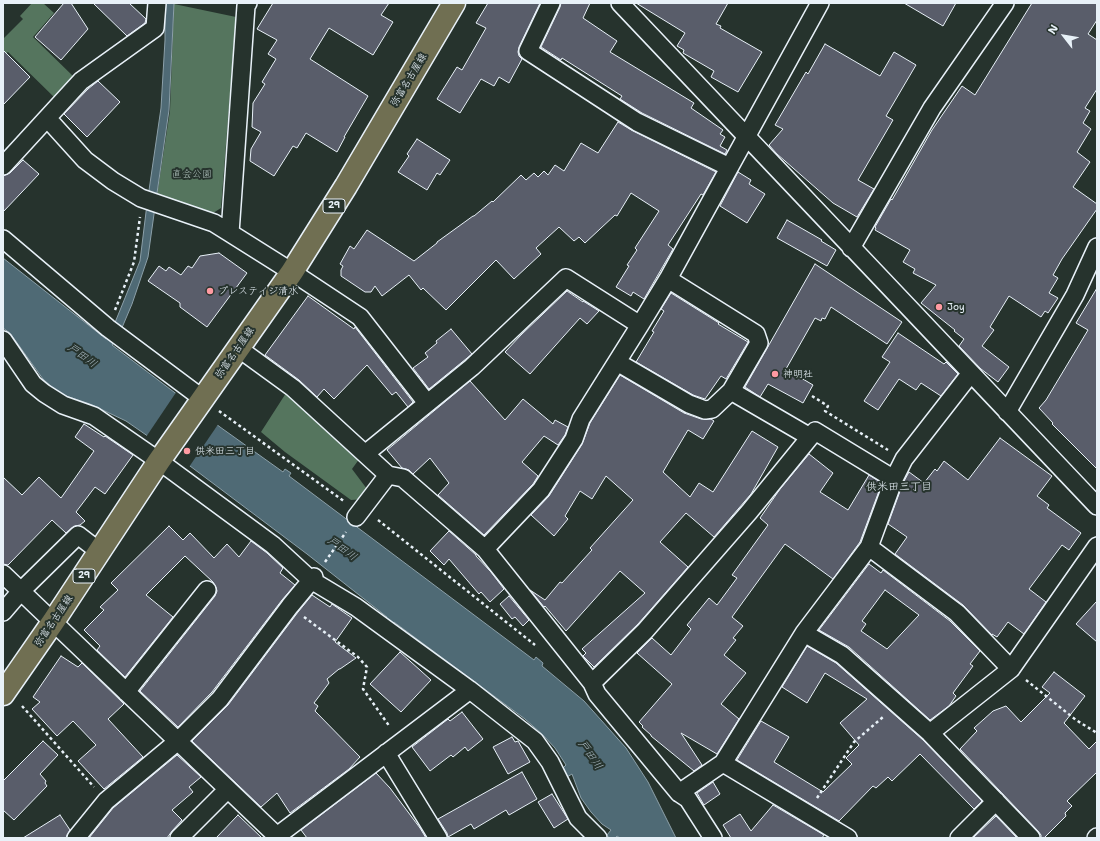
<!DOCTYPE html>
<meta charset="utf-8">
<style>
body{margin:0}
#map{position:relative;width:1100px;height:841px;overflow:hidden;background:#26332d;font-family:"Shantell Sans",sans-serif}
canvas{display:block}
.frame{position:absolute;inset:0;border:4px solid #e8f1f8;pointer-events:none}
.north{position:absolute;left:1044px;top:16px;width:40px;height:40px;-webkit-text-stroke:3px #26332d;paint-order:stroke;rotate:301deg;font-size:11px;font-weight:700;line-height:16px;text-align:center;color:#e8f1f8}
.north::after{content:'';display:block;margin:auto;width:14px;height:18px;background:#e8f1f8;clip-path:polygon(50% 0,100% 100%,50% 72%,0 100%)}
</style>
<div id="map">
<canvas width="1100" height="841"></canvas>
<div class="frame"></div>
<div class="north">N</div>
</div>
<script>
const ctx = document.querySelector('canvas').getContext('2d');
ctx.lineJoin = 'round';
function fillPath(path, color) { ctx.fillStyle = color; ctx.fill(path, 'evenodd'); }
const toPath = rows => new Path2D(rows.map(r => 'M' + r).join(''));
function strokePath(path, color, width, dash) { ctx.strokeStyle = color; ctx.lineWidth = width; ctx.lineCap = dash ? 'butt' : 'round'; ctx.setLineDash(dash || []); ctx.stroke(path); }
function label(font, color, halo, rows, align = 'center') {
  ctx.font = font + ' "Shantell Sans","Klee One",sans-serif'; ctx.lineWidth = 4; ctx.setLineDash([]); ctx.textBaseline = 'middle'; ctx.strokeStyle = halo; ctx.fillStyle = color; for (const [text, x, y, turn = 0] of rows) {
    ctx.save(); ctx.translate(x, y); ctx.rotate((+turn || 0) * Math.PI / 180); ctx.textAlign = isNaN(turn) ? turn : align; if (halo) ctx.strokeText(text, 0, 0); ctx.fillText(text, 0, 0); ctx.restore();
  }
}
fillPath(toPath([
 [32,3,43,3,54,13,33,37,76,79,56,99,8,52,3,56,3,39,23,19,20,16],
 [174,4,236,17,221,208,210,215,157,195,170,111],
 [288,390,360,458,352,469,370,493,364,499,351,500,285,452,261,432]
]), '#55755e');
const water = toPath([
 [165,3,174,3,169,110,155,207,148,257,132,304,121,330,112,345,220,427,283,472,285,469,291,473,289,476,534,660,536,657,543,663,542,666,584,701,626,748,648,782,676,838,620,838,617,836,615,838,609,838,607,835,611,830,602,824,591,812,581,798,572,774,567,777,563,768,566,765,555,748,542,734,525,719,394,622,392,625,385,620,387,617,307,554,178,457,126,421,90,404,63,395,53,388,43,379,10,333,3,328,3,258,106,339,114,325,140,261,147,204,161,108,165,40,165,3]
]);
fillPath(water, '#4f6a75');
strokePath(water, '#8ca0a9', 1);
fillPath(toPath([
 [177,391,219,423,189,467,146,437]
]), '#26332d');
const building = toPath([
 [64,3,71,3,88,29,61,60,35,37,64,3],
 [93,3,129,3,146,19,145,23,127,36,93,3],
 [273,3,389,3,381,15,393,22,373,55,329,28,310,59,368,96,344,137,345,137,337,152,306,133,297,148,293,146,274,176,250,161,251,149,261,132,252,127,253,103,265,84,262,82,276,59,268,54,277,40,257,29,273,3],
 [488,3,540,3,519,47,518,52,519,56,522,59,509,83,499,77,494,86,481,79,460,113,437,99,457,67,462,70,486,28,476,23,488,3],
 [561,3,590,3,583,18,617,41,610,52,694,103,691,108,723,130,720,134,725,137,720,146,727,150,725,154,642,113,620,99,622,96,562,58,561,60,541,47,560,7,561,3],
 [636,3,728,3,716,24,721,26,720,28,762,52,738,92,711,77,714,71,683,53,684,50,677,46,685,33,636,3],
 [904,3,956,3,943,26,904,3],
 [1032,3,1097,3,1097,20,1088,34,1097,40,1097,89,1085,108,1090,111,1083,123,1091,129,1077,152,1090,162,1073,187,1097,204,1097,209,1062,259,1053,275,1058,278,1049,293,1058,298,1048,313,1045,311,1041,317,1009,296,990,327,994,330,982,346,1009,367,998,382,981,369,959,346,964,339,954,331,955,330,921,303,936,285,913,273,915,269,903,262,910,250,875,230,876,228,875,227,891,199,892,200,932,130,962,86,975,95,1032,3],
 [825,44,880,76,894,52,916,65,886,116,893,120,858,180,874,189,857,217,833,203,777,154,769,145,783,129,775,125,806,72,808,74,825,44],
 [3,50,30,77,3,105,3,50],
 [98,81,120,102,87,137,64,114,88,89,98,81],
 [618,122,633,131,716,172,703,195,701,194,668,245,673,249,644,299,633,292,631,296,616,287,629,266,627,265,637,250,635,248,659,211,631,193,617,216,615,215,585,243,579,237,574,241,559,227,536,248,541,254,514,279,496,260,446,310,423,288,421,290,409,275,382,296,375,286,371,292,365,292,341,276,341,270,343,266,340,264,350,246,354,249,367,230,414,261,437,243,437,242,473,216,474,216,492,201,493,202,521,175,526,180,534,173,538,177,544,171,548,175,555,165,564,171,581,143,598,153,618,122],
 [417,139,450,160,440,175,437,173,427,190,398,172,409,156,407,154,417,139],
 [23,160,39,174,3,212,3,176,10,173,23,160],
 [738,172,751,180,749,184,765,194,747,223,720,206,738,172],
 [787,220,822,240,821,241,836,250,827,266,777,238,787,220],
 [219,253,247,273,207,327,180,307,180,303,148,281,159,266,166,271,169,267,181,275,188,266,192,268,200,256,219,253],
 [815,264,902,322,887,344,831,307,825,319,822,318,821,321,815,318,786,369,813,385,803,403,768,384,760,397,745,387,815,264],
 [1097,288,1097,469,1052,424,1053,423,1039,408,1046,400,1088,330,1076,323,1097,288],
 [567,291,583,302,583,301,599,311,587,324,580,318,530,374,505,352,521,335,567,291],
 [671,293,719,323,718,324,748,342,726,379,721,376,705,399,693,395,636,362,654,332,652,331,664,311,661,309,671,293],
 [308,296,354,329,355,327,413,402,408,407,396,392,392,395,367,365,334,399,324,389,317,397,299,380,265,355,308,296],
 [451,329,472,354,429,389,413,368,428,357,425,353,437,343,436,341,451,329],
 [898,333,944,364,946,362,958,374,941,396,921,383,916,390,899,379,878,410,864,401,890,362,882,357,898,333],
 [620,375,684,413,701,419,711,419,714,421,703,439,688,430,663,472,690,497,699,483,713,492,752,431,778,447,751,494,714,537,686,513,660,542,688,567,638,624,594,667,583,656,586,653,582,649,645,593,620,571,566,631,545,606,544,607,530,590,545,600,560,582,562,583,592,550,590,548,633,500,606,476,592,499,580,491,565,516,568,519,554,536,531,515,549,496,582,444,590,423,620,375],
 [470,381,505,420,523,399,553,424,555,420,568,427,565,435,558,445,544,436,522,462,538,476,533,484,484,535,438,495,449,483,430,458,413,474,409,470,402,468,387,450,470,381],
 [84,424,104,437,105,436,133,455,105,494,95,487,76,512,85,521,80,525,75,526,66,533,52,520,8,565,3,564,3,477,22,495,39,477,61,498,94,451,75,437,84,424],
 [1000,438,1052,476,1037,496,1049,505,1047,508,1081,533,1069,550,1062,545,1029,589,1046,602,1024,634,1008,622,997,637,992,634,992,635,963,605,895,554,907,537,888,524,903,483,909,472,924,483,935,469,937,471,944,461,968,480,1000,438],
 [809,454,833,473,820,492,848,510,869,475,882,483,860,542,833,579,785,544,732,617,743,626,733,638,736,640,724,655,746,673,721,704,739,719,717,754,681,733,702,765,694,771,651,736,651,735,642,727,643,726,639,722,672,684,637,653,652,638,671,655,691,629,687,625,709,598,717,605,737,578,732,575,768,525,760,518,780,489,809,454],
 [169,526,183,540,190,533,214,558,227,544,239,557,251,541,267,553,283,568,280,573,295,585,282,600,212,692,178,727,140,691,215,596,217,591,216,587,213,582,185,556,146,595,173,617,125,677,97,650,100,646,84,630,104,610,100,607,118,590,111,583,169,526],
 [449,531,476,555,476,556,491,572,504,589,490,602,481,592,479,594,449,559,444,565,430,551,449,531],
 [869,564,881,573,883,570,950,621,980,651,970,664,973,666,953,693,956,696,949,706,930,720,849,647,819,630,869,564],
 [885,590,919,615,887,649,861,631,866,624,862,621,885,590],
 [312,595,330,607,332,604,352,618,335,642,356,658,340,669,339,669,327,679,329,683,314,703,318,706,315,711,360,757,349,769,290,813,277,793,261,807,192,741,228,705,298,612,312,595],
 [509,596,529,620,523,626,515,617,512,619,500,604,509,596],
 [1097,601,1097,642,1076,624,1097,601],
 [807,646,836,663,923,740,982,801,974,809,920,754,892,781,888,777,876,788,873,786,839,821,737,760,761,721,789,737,774,762,823,792,852,764,846,758,859,745,840,723,867,699,825,673,807,703,782,687,807,646],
 [400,652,431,680,401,712,370,684,400,652],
 [61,656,78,667,82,663,124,704,108,719,143,757,104,789,78,761,96,745,73,721,57,736,32,709,40,702,33,697,61,656],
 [1054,672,1085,696,1064,723,1089,749,1097,741,1097,772,1067,801,1072,806,1065,813,1066,816,1044,838,1041,838,1041,835,1038,831,960,749,977,731,974,728,993,711,1006,706,1021,722,1050,693,1042,687,1054,672],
 [462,712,483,739,468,751,465,747,453,757,451,755,430,771,412,747,448,719,450,721,462,712],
 [512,737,515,742,518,741,530,762,508,774,493,747,512,737],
 [43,741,58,755,40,774,46,781,45,783,47,786,14,820,3,810,3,781,43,741],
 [177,755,201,777,189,787,193,792,172,810,182,820,172,831,167,838,89,838,113,808,177,755],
 [522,772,537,799,509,815,506,810,474,829,471,824,448,837,447,833,438,819,522,772],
 [376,773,390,788,420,828,426,838,307,838,301,830,376,773],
 [713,782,720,794,704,805,697,793,713,782],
 [552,794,568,819,554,828,538,802,552,794],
 [773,805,824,835,822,838,731,838,723,825,740,814,751,831,773,805],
 [60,815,70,830,66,838,23,838,60,815],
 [238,815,262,838,216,838,238,815],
 [996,816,1017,838,973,838,996,816]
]);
fillPath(building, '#595d6a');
strokePath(building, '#e8f1f8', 1);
const minor = toPath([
 [248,3,246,6,230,233,292,272,360,317,427,403],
 [551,3,528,51,637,122,729,167],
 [620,3,1097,506],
 [47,118,85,160,113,181,141,198,214,223,230,233],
 [3,166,81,81,155,28,157,3],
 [3,239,108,328,203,399],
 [851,248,932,108,1005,3],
 [3,340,33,384,44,393,63,405,94,416,159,461,273,545,311,580,356,607,470,690,535,741,550,762,578,818,598,838],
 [238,348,293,388,388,475,403,478,485,549,592,683,597,694,679,793,688,799,713,838],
 [617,362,689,404,705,410,712,409,731,391,759,343,756,334,668,279],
 [731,391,810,437],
 [1007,412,1075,295,1097,247],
 [365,454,472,367,566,278,640,325],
 [894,479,904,459,971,373],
 [356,517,388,475],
 [869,547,957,613,1011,669],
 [485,549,541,490,574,439,581,419,640,325,668,279,820,3],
 [3,574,279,838],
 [3,612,21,591,78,535,100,552],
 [804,633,842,655,930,733,1031,838],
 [592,683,645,631,749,512,815,431,894,479,869,547,804,633,723,763,679,793],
 [126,692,207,590],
 [930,733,1011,669,1097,546],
 [386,753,438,838],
 [723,763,848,838],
 [277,836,470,690],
 [76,838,106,801,178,741,220,699,290,606,314,577],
 [179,838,228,789],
 [959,838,996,801],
 [1096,838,1097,837]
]);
const primary = toPath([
 [3,694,53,622,159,461,292,272,346,186,454,3]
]);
strokePath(minor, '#e8f1f8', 20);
strokePath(primary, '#e8f1f8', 25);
strokePath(toPath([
 [115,310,134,262,140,217],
 [812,396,828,406,825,411,888,450],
 [219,411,345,502],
 [378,520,535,645],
 [325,562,346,532],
 [304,617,358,657,367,667,363,689,390,727],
 [1026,680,1076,720,1097,733],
 [22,706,94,787],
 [817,798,854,742,883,717]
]), '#e8f1f8', 2.5, [3, 3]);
strokePath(minor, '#26332d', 17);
strokePath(primary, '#706f52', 22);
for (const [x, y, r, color] of [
 [210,291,4,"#ff9aa2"],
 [939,307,4,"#ff9aa2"],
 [775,374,4,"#ff9aa2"],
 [187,451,4,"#ff9aa2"]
]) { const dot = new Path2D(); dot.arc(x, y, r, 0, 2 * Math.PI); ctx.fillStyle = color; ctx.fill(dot); strokePath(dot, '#26332d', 1.5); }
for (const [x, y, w] of [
 [334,206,22],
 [84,576,22]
]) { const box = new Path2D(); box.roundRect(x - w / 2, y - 7, w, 14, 3); ctx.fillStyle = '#26332d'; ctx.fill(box); strokePath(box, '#e8f1f8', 1); }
label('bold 9px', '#e8f1f8', null, [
 ["29",334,206],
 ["29",84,576]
]);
label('10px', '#e8f1f8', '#26332d', [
 ["弥富名古屋線",409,80,-59],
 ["弥富名古屋線",235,353,-55],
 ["弥富名古屋線",54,621,-56]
]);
label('10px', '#adbfba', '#26332d', [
 ["直会公園",192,174]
]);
label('10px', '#e8f1f8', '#26332d', [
 ["プレステイジ清水",218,291],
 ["Joy",947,307],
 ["神明社",783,374],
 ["供米田三丁目",195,451]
], 'left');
label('italic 11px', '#abbbc4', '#26332d', [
 ["戸田川",82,356,36],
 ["戸田川",342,549,36],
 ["戸田川",590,755,55]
]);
label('11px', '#e8f1f8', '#26332d', [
 ["供米田三丁目",899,487]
]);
</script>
